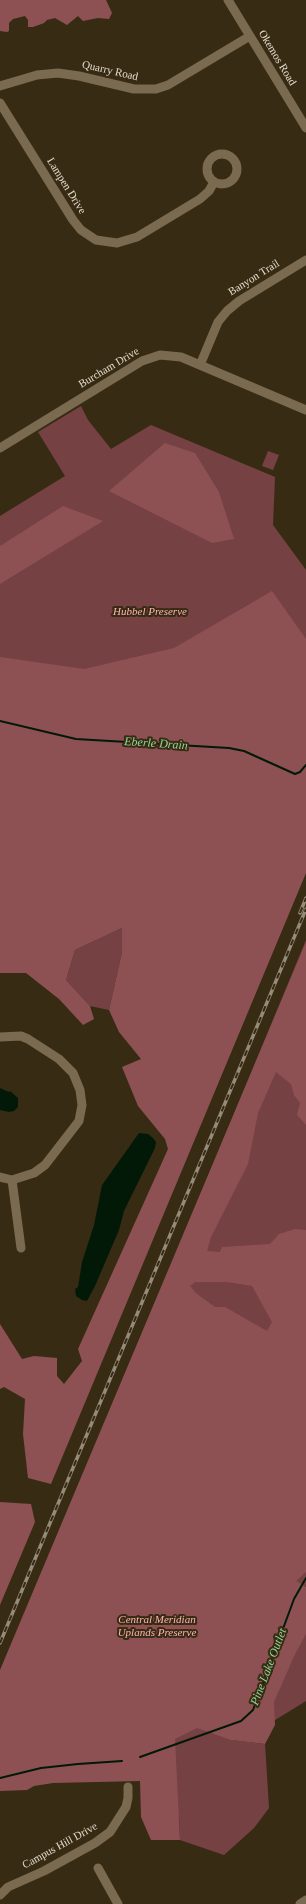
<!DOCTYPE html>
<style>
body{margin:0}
canvas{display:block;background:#382b13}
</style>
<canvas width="306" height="1904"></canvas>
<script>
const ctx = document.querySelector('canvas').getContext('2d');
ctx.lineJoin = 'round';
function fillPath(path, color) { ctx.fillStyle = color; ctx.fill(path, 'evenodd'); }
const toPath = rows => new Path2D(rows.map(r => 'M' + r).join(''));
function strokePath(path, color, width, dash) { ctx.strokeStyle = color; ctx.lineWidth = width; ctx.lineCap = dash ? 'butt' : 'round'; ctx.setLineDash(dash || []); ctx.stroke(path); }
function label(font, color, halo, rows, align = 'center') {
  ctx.font = font + ' Georgia,serif'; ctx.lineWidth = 4; ctx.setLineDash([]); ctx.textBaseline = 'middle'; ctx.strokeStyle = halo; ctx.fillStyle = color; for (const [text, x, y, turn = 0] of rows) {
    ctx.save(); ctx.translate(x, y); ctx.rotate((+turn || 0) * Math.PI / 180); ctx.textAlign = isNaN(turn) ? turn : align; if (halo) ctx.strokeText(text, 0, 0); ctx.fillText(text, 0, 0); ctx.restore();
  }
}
fillPath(toPath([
 [81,406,88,420,111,449,151,425,275,477,273,525,306,570,306,694,0,947,0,516,65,476,38,432],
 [268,451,279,455,273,470,262,466],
 [122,928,122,952,109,1010,90,1006,66,980,75,950],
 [306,940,306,1585,301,1601,306,1609,306,1701,267,1725,232,1740,265,1744,269,1808,254,1828,224,1855,180,1840,179,1817,141,1779,0,1679]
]), '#764143');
fillPath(toPath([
 [0,0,106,0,112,13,109,19,98,18,83,21,78,16,67,25,55,18,47,20,44,23,33,27,28,27,28,20,25,16,13,19,9,23,9,31,7,32,0,31],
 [165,443,195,453,219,492,234,539,212,543,109,491],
 [63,506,103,521,0,584,0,546],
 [272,591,306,639,306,873,51,1484,28,1478,23,1434,25,1399,4,1387,0,1389,0,1324,22,1359,34,1356,57,1358,57,1376,64,1384,82,1361,78,1349,168,1149,165,1139,138,1106,122,1067,141,1059,119,1032,109,1010,122,952,122,928,75,950,66,980,90,1006,94,1019,83,1025,59,999,26,973,0,973,0,657,84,669,174,648],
 [306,942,306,1125,297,1115,300,1103,294,1095,291,1084,276,1072,258,1113,248,1164,211,1237,207,1251,220,1252,222,1247,270,1244,279,1234,295,1229,306,1230,306,1572,296,1581,306,1587,306,1634,295,1654,274,1702,275,1725,265,1744,231,1740,197,1728,175,1739,180,1840,151,1840,141,1817,140,1781,53,1783,34,1786,27,1790,0,1791,0,1670],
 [195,1282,227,1282,252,1286,272,1322,267,1331,225,1307,215,1307,197,1294,190,1286],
 [0,1502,31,1504,35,1522,0,1605]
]), '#8d5153');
fillPath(toPath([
 [0,1088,9,1092,10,1091,18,1098,18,1107,14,1111,9,1112,0,1110],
 [139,1133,148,1134,153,1138,156,1142,155,1148,124,1211,119,1230,95,1286,87,1301,82,1300,76,1296,75,1289,78,1287,82,1262,94,1225,102,1185]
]), '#031907');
strokePath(toPath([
 [0,721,76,739,229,748,244,751,295,774,300,772,306,765],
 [140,1757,241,1721,253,1710,294,1599,306,1578],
 [0,1778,41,1768,78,1764,122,1761]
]), '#031907', 2);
strokePath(toPath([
 [228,0,306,128],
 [0,86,37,75,58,73,79,76,134,89,156,89,168,85,250,36],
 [0,103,73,220,81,230,96,240,117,243,137,237,200,199,209,191,214,182],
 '207 169a15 15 0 1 1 30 0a15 15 0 1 1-30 0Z',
 [200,365,218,322,227,311,239,301,306,260],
 [0,448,142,361,160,355,181,357,306,410],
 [0,1037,21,1036,28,1039,59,1059,73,1073,80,1090,82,1105,79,1121,45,1165,34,1173,12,1180,0,1177],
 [12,1180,21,1248],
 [98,1868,118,1904],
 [0,1895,8,1887,44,1871,95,1843,110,1832,126,1807,128,1798,128,1787],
 [300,1904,306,1900]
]), '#796a50', 9);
const rail = toPath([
 [300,913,306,898],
 [0,1643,306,909]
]);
strokePath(rail, '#968b78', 3.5);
strokePath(rail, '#382b13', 2, [6]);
label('11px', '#e3dbcc', '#382b13', [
 ["Okemos Road",277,58,59],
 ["Quarry Road",110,71,13],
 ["Lampen Drive",66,186,58],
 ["Banyon Trail",254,278,-32],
 ["Burcham Drive",109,368,-31],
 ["Campus Hill Drive",60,1846,-29]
]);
label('italic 11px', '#ffb3b5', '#382b13', [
 ["Hubbel Preserve",150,612],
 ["Central Meridian",157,1620],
 ["Uplands Preserve",157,1633]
]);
label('italic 12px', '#8fd699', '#382b13', [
 ["Eberle Drain",156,744,4],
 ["Pine Lake Outlet",269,1667,-69]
]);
</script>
